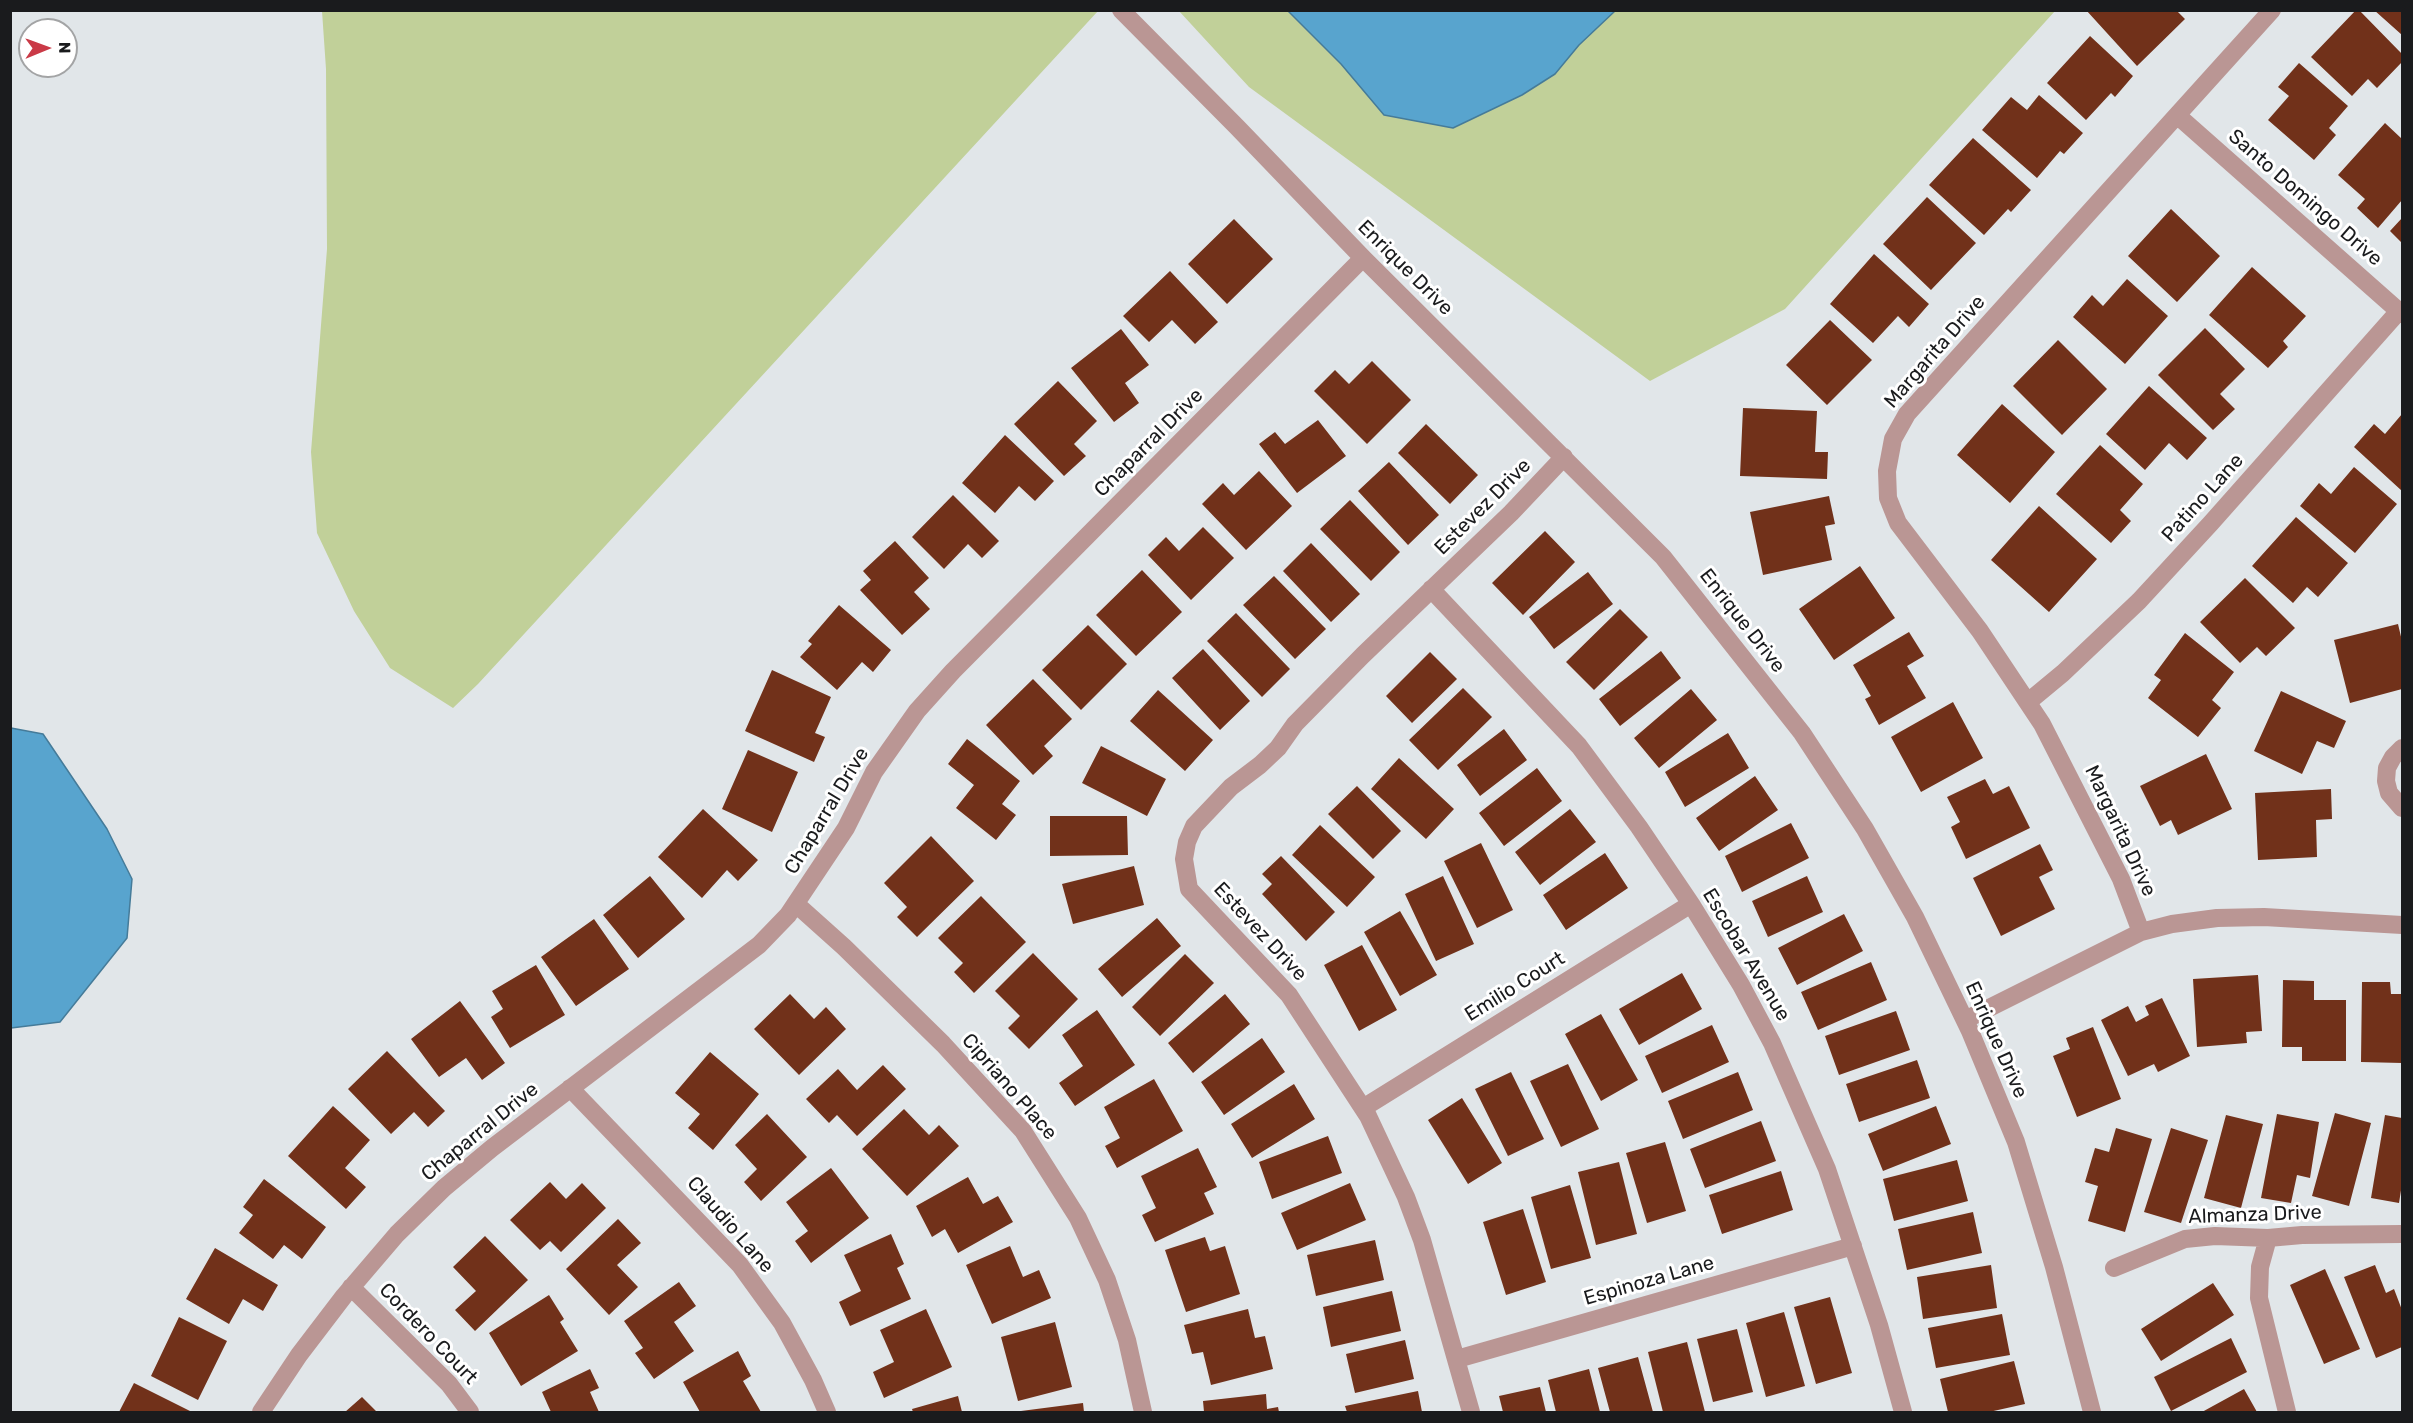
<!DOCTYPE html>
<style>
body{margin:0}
#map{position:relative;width:2413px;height:1423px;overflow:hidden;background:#e1e6e9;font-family:Rubik,sans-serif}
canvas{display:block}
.frame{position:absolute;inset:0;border:12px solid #1a1b1d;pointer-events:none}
.north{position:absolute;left:18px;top:18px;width:60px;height:60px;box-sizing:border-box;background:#fff;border:2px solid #a3a4a5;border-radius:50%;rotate:89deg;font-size:16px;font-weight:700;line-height:24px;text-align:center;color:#1a1b1d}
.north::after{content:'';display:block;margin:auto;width:21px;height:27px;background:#ca3a47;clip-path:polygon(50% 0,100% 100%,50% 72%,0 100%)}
</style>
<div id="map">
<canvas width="2413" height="1423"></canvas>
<div class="frame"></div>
<div class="north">N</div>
</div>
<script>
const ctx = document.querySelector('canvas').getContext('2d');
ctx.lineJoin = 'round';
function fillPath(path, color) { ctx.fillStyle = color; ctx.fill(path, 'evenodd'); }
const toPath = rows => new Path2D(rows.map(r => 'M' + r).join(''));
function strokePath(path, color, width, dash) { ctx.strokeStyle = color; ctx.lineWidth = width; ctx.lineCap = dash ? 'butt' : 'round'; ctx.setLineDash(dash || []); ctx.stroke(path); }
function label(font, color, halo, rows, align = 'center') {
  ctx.font = font + ' Rubik,sans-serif'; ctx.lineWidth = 6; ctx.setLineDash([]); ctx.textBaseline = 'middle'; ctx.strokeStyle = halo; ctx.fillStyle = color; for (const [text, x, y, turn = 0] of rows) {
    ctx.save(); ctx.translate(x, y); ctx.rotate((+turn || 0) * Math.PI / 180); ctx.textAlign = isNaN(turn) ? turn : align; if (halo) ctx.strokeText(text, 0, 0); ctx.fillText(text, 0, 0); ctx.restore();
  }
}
fillPath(toPath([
 [322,11,322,10,1098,11,478,684,453,708,390,668,354,611,317,533,311,452,327,249,326,69],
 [1179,11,2055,11,1785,309,1650,381,1249,87]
]), '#c1d099');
const water = toPath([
 [1288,11,1615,11,1579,45,1555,74,1522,95,1453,128,1384,115,1341,64,1288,11],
 [11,728,43,734,107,829,132,879,127,938,60,1022,11,1028,11,728]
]);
fillPath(water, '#58a4ce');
strokePath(water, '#457b99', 1.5);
fillPath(toPath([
 [2086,10,2176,10,2185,19,2137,66],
 [2356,10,2359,10,2402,54,2402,62,2377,88,2368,79,2352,96,2311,57],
 [2374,10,2402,10,2402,35],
 [2090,36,2133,76,2115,97,2111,93,2086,120,2047,83],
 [2299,63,2348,106,2329,128,2336,135,2314,160,2268,120,2289,96,2278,87],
 [2039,95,2083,133,2064,154,2060,151,2037,178,1982,130,2011,97,2027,110],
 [2385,123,2402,139,2402,200,2378,228,2357,208,2365,199,2338,175],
 [1973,138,2031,190,2011,212,2008,209,1984,235,1929,185],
 [1927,197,1976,243,1931,290,1883,244],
 [2171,209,2220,256,2177,302,2128,256],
 [2402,218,2402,243,2390,231],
 [1234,219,1273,259,1227,304,1188,264],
 [1874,254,1929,304,1909,327,1898,316,1873,343,1830,304],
 [2252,267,2306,316,2283,341,2288,347,2268,368,2209,315],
 [1170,271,1218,322,1195,344,1172,320,1149,342,1123,316],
 [2127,279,2168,316,2125,364,2073,317,2092,295,2103,306],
 [1830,320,1872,360,1827,405,1786,365],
 [2205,328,2245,369,2220,394,2235,409,2213,430,2158,375],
 [1121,329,1149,365,1125,383,1139,403,1114,422,1071,368],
 [2058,340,2107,389,2062,435,2013,386],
 [1372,361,1411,400,1367,444,1314,391,1335,370,1349,384],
 [1058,381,1097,421,1074,444,1086,456,1064,476,1014,424],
 [2149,386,2207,438,2187,460,2169,443,2145,470,2106,434],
 [2002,404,2055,452,2010,503,1957,455],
 [1743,408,1817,411,1815,452,1828,452,1827,479,1740,476],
 [2402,414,2402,491,2354,447,2374,424,2385,434],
 [1318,420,1346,456,1297,493,1259,444,1275,432,1285,444],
 [1426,424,1478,475,1450,504,1398,453],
 [1005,435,1054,481,1035,501,1019,486,995,513,962,483],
 [2100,445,2143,484,2120,510,2131,521,2111,543,2056,494],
 [1389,462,1439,515,1408,545,1358,491],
 [2354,467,2397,504,2355,553,2300,506,2319,483,2331,494],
 [1259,471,1292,506,1246,550,1202,504,1223,483,1234,495],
 [953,495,999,541,982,558,968,544,944,569,912,537],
 [1829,496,1835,524,1825,526,1832,560,1763,575,1750,512],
 [1350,500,1400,552,1371,581,1320,529],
 [2039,506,2097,559,2049,612,1991,560],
 [2296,517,2348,563,2318,597,2307,587,2293,603,2252,566],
 [1203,527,1234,558,1191,600,1148,555,1166,537,1179,551],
 [1545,531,1575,562,1523,615,1492,583],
 [895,541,929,578,914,592,930,609,902,635,860,590,871,580,863,571],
 [1311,543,1360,594,1331,622,1283,571],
 [1860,566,1895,618,1834,660,1799,609],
 [1142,570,1182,612,1136,656,1096,615],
 [1588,572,1613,604,1554,649,1529,617],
 [1274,576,1326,629,1295,659,1243,605],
 [2245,578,2295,628,2266,656,2257,647,2240,663,2200,622],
 [839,605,891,650,873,672,862,662,837,690,800,657,812,644,808,641],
 [1620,609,1648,637,1594,690,1566,662],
 [1236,613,1290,669,1262,697,1207,641],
 [2398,624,2402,641,2402,689,2350,703,2334,640],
 [1088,625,1127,664,1081,710,1042,670],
 [1909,632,1924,656,1907,666,1926,698,1879,725,1865,699,1871,696,1853,665],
 [2185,633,2234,672,2212,700,2221,708,2198,737,2148,698,2161,680,2154,675],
 [1203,649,1250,701,1220,730,1172,678],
 [1661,651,1681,678,1620,726,1599,699],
 [1430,652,1457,679,1412,723,1386,696],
 [772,670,831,697,815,733,825,737,814,762,745,731],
 [1033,679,1072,719,1044,746,1053,756,1033,775,986,725],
 [1463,688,1492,717,1438,770,1409,740],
 [1691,689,1717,720,1659,768,1634,738],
 [1158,690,1213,740,1185,771,1130,721],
 [2281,691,2346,721,2334,748,2317,741,2302,774,2254,751],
 [1953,702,1983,758,1921,792,1891,737],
 [1504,729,1527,760,1480,796,1457,765],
 [1728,733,1749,768,1685,807,1665,772],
 [967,739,1020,781,1002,804,1016,815,996,840,956,808,974,785,948,764],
 [1101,746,1166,779,1147,816,1082,783],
 [748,750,798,772,772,832,722,809],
 [2206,754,2232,809,2178,835,2171,820,2160,826,2140,786],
 [1399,758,1454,809,1426,839,1371,789],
 [1537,768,1562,801,1504,846,1479,813],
 [1755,776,1778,810,1719,851,1696,818],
 [1985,779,1993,794,2009,786,2030,828,1966,859,1951,827,1960,822,1947,797],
 [1357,786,1401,831,1373,859,1328,814],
 [2331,789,2332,819,2316,820,2317,857,2258,860,2255,793],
 [703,809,758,860,738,881,727,870,702,898,658,857],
 [1570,809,1596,842,1540,885,1515,852],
 [1050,816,1127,816,1128,855,1050,856],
 [1791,823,1809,858,1742,892,1725,856],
 [1320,825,1375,877,1347,907,1292,855],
 [931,836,974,881,917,937,897,917,907,907,884,883],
 [1481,843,1513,910,1477,928,1444,861],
 [2040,844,2053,870,2039,877,2055,909,2001,936,1973,878],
 [1605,853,1628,888,1566,930,1543,895],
 [1281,856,1335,912,1306,941,1262,894,1272,884,1262,874],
 [1134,866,1144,905,1073,924,1062,884],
 [650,876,685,919,638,958,603,915],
 [1443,876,1474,944,1436,961,1405,894],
 [1807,876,1823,912,1768,937,1752,901],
 [981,896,1026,942,974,993,954,972,963,963,938,938],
 [1400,911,1437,975,1400,996,1364,932],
 [1844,914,1863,951,1797,985,1778,948],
 [1157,918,1181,946,1122,997,1098,969],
 [594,919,629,969,576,1006,541,957],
 [1362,945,1397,1010,1359,1031,1324,965],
 [1033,953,1078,999,1029,1049,1008,1028,1020,1016,995,991],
 [1185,954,1214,983,1160,1036,1132,1007],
 [1871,962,1887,1000,1818,1030,1801,992],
 [536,965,565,1015,510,1048,491,1017,503,1009,492,991],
 [1682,973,1702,1009,1639,1045,1619,1009],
 [2258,975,2262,1031,2246,1032,2247,1043,2197,1047,2193,979],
 [2283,980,2314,981,2314,1000,2346,1000,2346,1061,2302,1061,2302,1047,2282,1047],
 [2362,982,2390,982,2391,994,2402,994,2402,1063,2361,1062],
 [790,994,814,1019,826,1007,846,1029,799,1075,754,1029],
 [1225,994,1250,1024,1193,1073,1168,1043],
 [2162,998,2190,1056,2158,1072,2154,1064,2128,1076,2101,1020,2128,1006,2136,1022,2149,1015,2145,1006],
 [460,1001,505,1063,482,1080,466,1058,439,1077,411,1039],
 [1097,1010,1135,1065,1075,1106,1059,1083,1083,1066,1062,1035],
 [1896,1011,1910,1050,1839,1075,1825,1036],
 [1601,1014,1638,1080,1601,1101,1565,1034],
 [1712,1025,1729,1062,1662,1093,1645,1056],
 [2093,1027,2121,1099,2077,1117,2053,1056,2070,1049,2066,1038],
 [1262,1038,1285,1072,1224,1115,1201,1082],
 [387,1051,445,1111,428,1127,414,1112,391,1134,348,1089],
 [710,1052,759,1094,713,1150,688,1128,700,1114,675,1093],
 [1917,1060,1930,1098,1859,1122,1846,1084],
 [1568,1064,1599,1129,1561,1147,1530,1081],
 [883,1065,906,1089,857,1136,837,1115,829,1123,806,1099,838,1069,857,1090],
 [1511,1072,1544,1139,1508,1156,1475,1089],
 [1738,1072,1753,1110,1683,1139,1668,1101],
 [1154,1079,1183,1131,1117,1168,1105,1146,1120,1138,1104,1107],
 [1294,1084,1315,1119,1252,1158,1231,1124],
 [1462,1098,1502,1163,1468,1184,1428,1120],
 [333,1106,370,1140,345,1168,366,1187,346,1209,288,1156],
 [1936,1106,1951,1144,1883,1171,1868,1134],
 [904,1109,929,1135,939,1125,959,1146,907,1196,862,1149],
 [2335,1113,2371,1123,2349,1206,2312,1196],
 [767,1114,807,1157,761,1201,744,1182,757,1169,735,1145],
 [2277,1114,2319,1122,2310,1178,2297,1175,2291,1203,2261,1198],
 [2226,1115,2263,1124,2241,1208,2204,1198],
 [2385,1115,2402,1118,2402,1184,2399,1203,2371,1198],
 [1761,1121,1776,1161,1705,1188,1690,1149],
 [2116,1128,2152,1139,2125,1232,2088,1221,2098,1186,2085,1182,2095,1148,2109,1152],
 [2171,1128,2208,1140,2181,1223,2144,1212],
 [1328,1136,1342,1173,1272,1199,1259,1162],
 [1665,1142,1686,1211,1647,1223,1626,1153],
 [1198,1148,1217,1187,1204,1193,1214,1214,1155,1242,1142,1215,1156,1208,1141,1176],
 [1957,1160,1968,1201,1894,1221,1883,1179],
 [1619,1162,1637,1234,1596,1245,1578,1172],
 [831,1168,869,1218,811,1263,795,1241,808,1231,786,1202],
 [1781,1171,1793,1210,1722,1234,1709,1195],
 [968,1177,983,1204,998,1196,1013,1222,958,1253,945,1229,932,1237,916,1206],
 [264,1179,326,1227,302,1259,284,1245,273,1259,239,1233,253,1215,243,1207],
 [550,1182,566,1199,582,1183,606,1208,561,1252,550,1241,540,1250,510,1220],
 [1350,1183,1366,1220,1297,1250,1281,1213],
 [1570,1185,1591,1258,1551,1269,1531,1197],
 [1523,1209,1546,1282,1506,1295,1483,1222],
 [1973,1212,1982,1253,1907,1270,1898,1229],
 [618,1219,641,1243,617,1265,638,1287,609,1315,566,1269],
 [891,1234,904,1264,897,1268,911,1299,850,1326,839,1302,861,1291,844,1255],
 [485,1236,528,1280,475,1331,455,1310,476,1291,453,1267],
 [1205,1237,1210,1251,1225,1246,1240,1294,1186,1312,1165,1250],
 [1375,1240,1384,1280,1316,1296,1307,1255],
 [1010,1246,1023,1277,1039,1270,1051,1298,992,1324,966,1265],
 [215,1248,278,1285,263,1311,243,1299,229,1324,186,1299],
 [1991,1265,1997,1308,1923,1319,1917,1277],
 [2375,1265,2386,1293,2394,1289,2402,1310,2402,1347,2376,1358,2344,1277],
 [2325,1269,2360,1349,2324,1364,2290,1285],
 [679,1282,696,1306,674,1322,694,1351,654,1379,635,1353,643,1348,624,1321],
 [2213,1283,2234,1315,2161,1361,2141,1329],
 [1392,1291,1401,1331,1331,1347,1323,1307],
 [549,1295,564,1319,560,1322,578,1351,521,1386,489,1333],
 [1830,1297,1852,1373,1816,1384,1794,1307],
 [926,1309,952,1367,884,1398,873,1372,894,1362,880,1330],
 [1248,1309,1255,1338,1265,1336,1273,1369,1211,1385,1203,1352,1192,1354,1184,1325],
 [1784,1312,1805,1386,1766,1397,1746,1323],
 [2002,1314,2010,1355,1936,1368,1928,1328],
 [179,1317,227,1341,198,1400,151,1376],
 [1055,1322,1072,1387,1018,1401,1001,1337],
 [1737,1329,1753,1392,1713,1402,1697,1339],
 [2231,1338,2247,1372,2171,1411,2154,1377],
 [1405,1340,1414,1379,1355,1393,1346,1354],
 [1687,1342,1705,1412,1663,1412,1648,1352],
 [738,1351,751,1376,743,1381,761,1412,700,1412,683,1382],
 [1638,1357,1653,1412,1610,1412,1598,1368],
 [2014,1361,2025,1404,1989,1412,1948,1412,1940,1379],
 [590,1369,599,1388,590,1392,599,1412,551,1412,542,1392],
 [1589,1369,1600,1412,1556,1412,1548,1380],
 [134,1383,192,1412,119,1412],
 [1540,1387,1546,1412,1503,1412,1499,1396],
 [2244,1389,2257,1412,2202,1412],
 [1418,1391,1422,1412,1347,1412,1345,1406],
 [1266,1394,1267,1409,1278,1407,1279,1412,1204,1412,1203,1401],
 [958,1396,962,1412,913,1412,912,1409],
 [362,1397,377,1412,345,1412],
 [1083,1403,1084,1412,1021,1412,1021,1411]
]), '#71311a');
strokePath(toPath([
 [1121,10,1237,127,1363,258,1663,557,1802,733,1865,829,1915,917,1970,1031,2016,1142,2054,1267,2092,1412],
 [2178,116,2402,314],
 [1431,589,1579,746,1639,827,1691,904,1741,985,1772,1043,1827,1169,1879,1325,1903,1412],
 [2028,702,2063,673,2139,601,2211,523,2399,311],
 [2402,748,2393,757,2387,768,2386,781,2389,793,2402,808],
 [796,904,844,947,943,1044,1023,1131,1078,1218,1107,1280,1127,1340,1143,1412],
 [2141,932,2121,879,2042,724,1980,631,1898,523,1888,498,1887,471,1893,439,1907,414,2272,10],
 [1965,1020,2141,932,2172,924,2217,918,2264,917,2402,925],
 [570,1088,740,1265,782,1323,813,1380,827,1412],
 [1363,1108,1691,904],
 [2268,1238,2260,1267,2259,1298,2287,1412],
 [2114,1268,2185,1239,2215,1236,2268,1238,2302,1235,2402,1234],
 [351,1287,449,1384,470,1412],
 [1457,1359,1853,1246],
 [261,1412,299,1355,344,1296,397,1234,444,1188,492,1148,759,945,788,915,846,828,874,772,917,711,953,671,1363,258],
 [1471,1412,1422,1240,1406,1197,1368,1116,1289,995,1189,889,1184,859,1187,842,1194,826,1231,787,1260,765,1278,748,1295,724,1363,655,1511,513,1564,457]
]), '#ba9694', 18);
label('20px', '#1a1b1d', '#fff', [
 ["Santo Domingo Drive",2305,198,41],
 ["Enrique Drive",1405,268,45],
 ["Margarita Drive",1935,352,-49],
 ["Chaparral Drive",1149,443,-45],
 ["Patino Lane",2203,498,-48],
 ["Estevez Drive",1483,507,-45],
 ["Enrique Drive",1742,621,52],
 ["Chaparral Drive",827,811,-59],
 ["Margarita Drive",2120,831,65],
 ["Estevez Drive",1260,932,47],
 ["Escobar Avenue",1746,955,59],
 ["Emilio Court",1515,987,-32],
 ["Enrique Drive",1996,1040,66],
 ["Cipriano Place",1009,1087,49],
 ["Chaparral Drive",480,1132,-39],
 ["Almanza Drive",2255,1215,-2],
 ["Claudio Lane",730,1225,49],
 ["Espinoza Lane",1649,1281,-16],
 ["Cordero Court",428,1334,46]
]);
</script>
